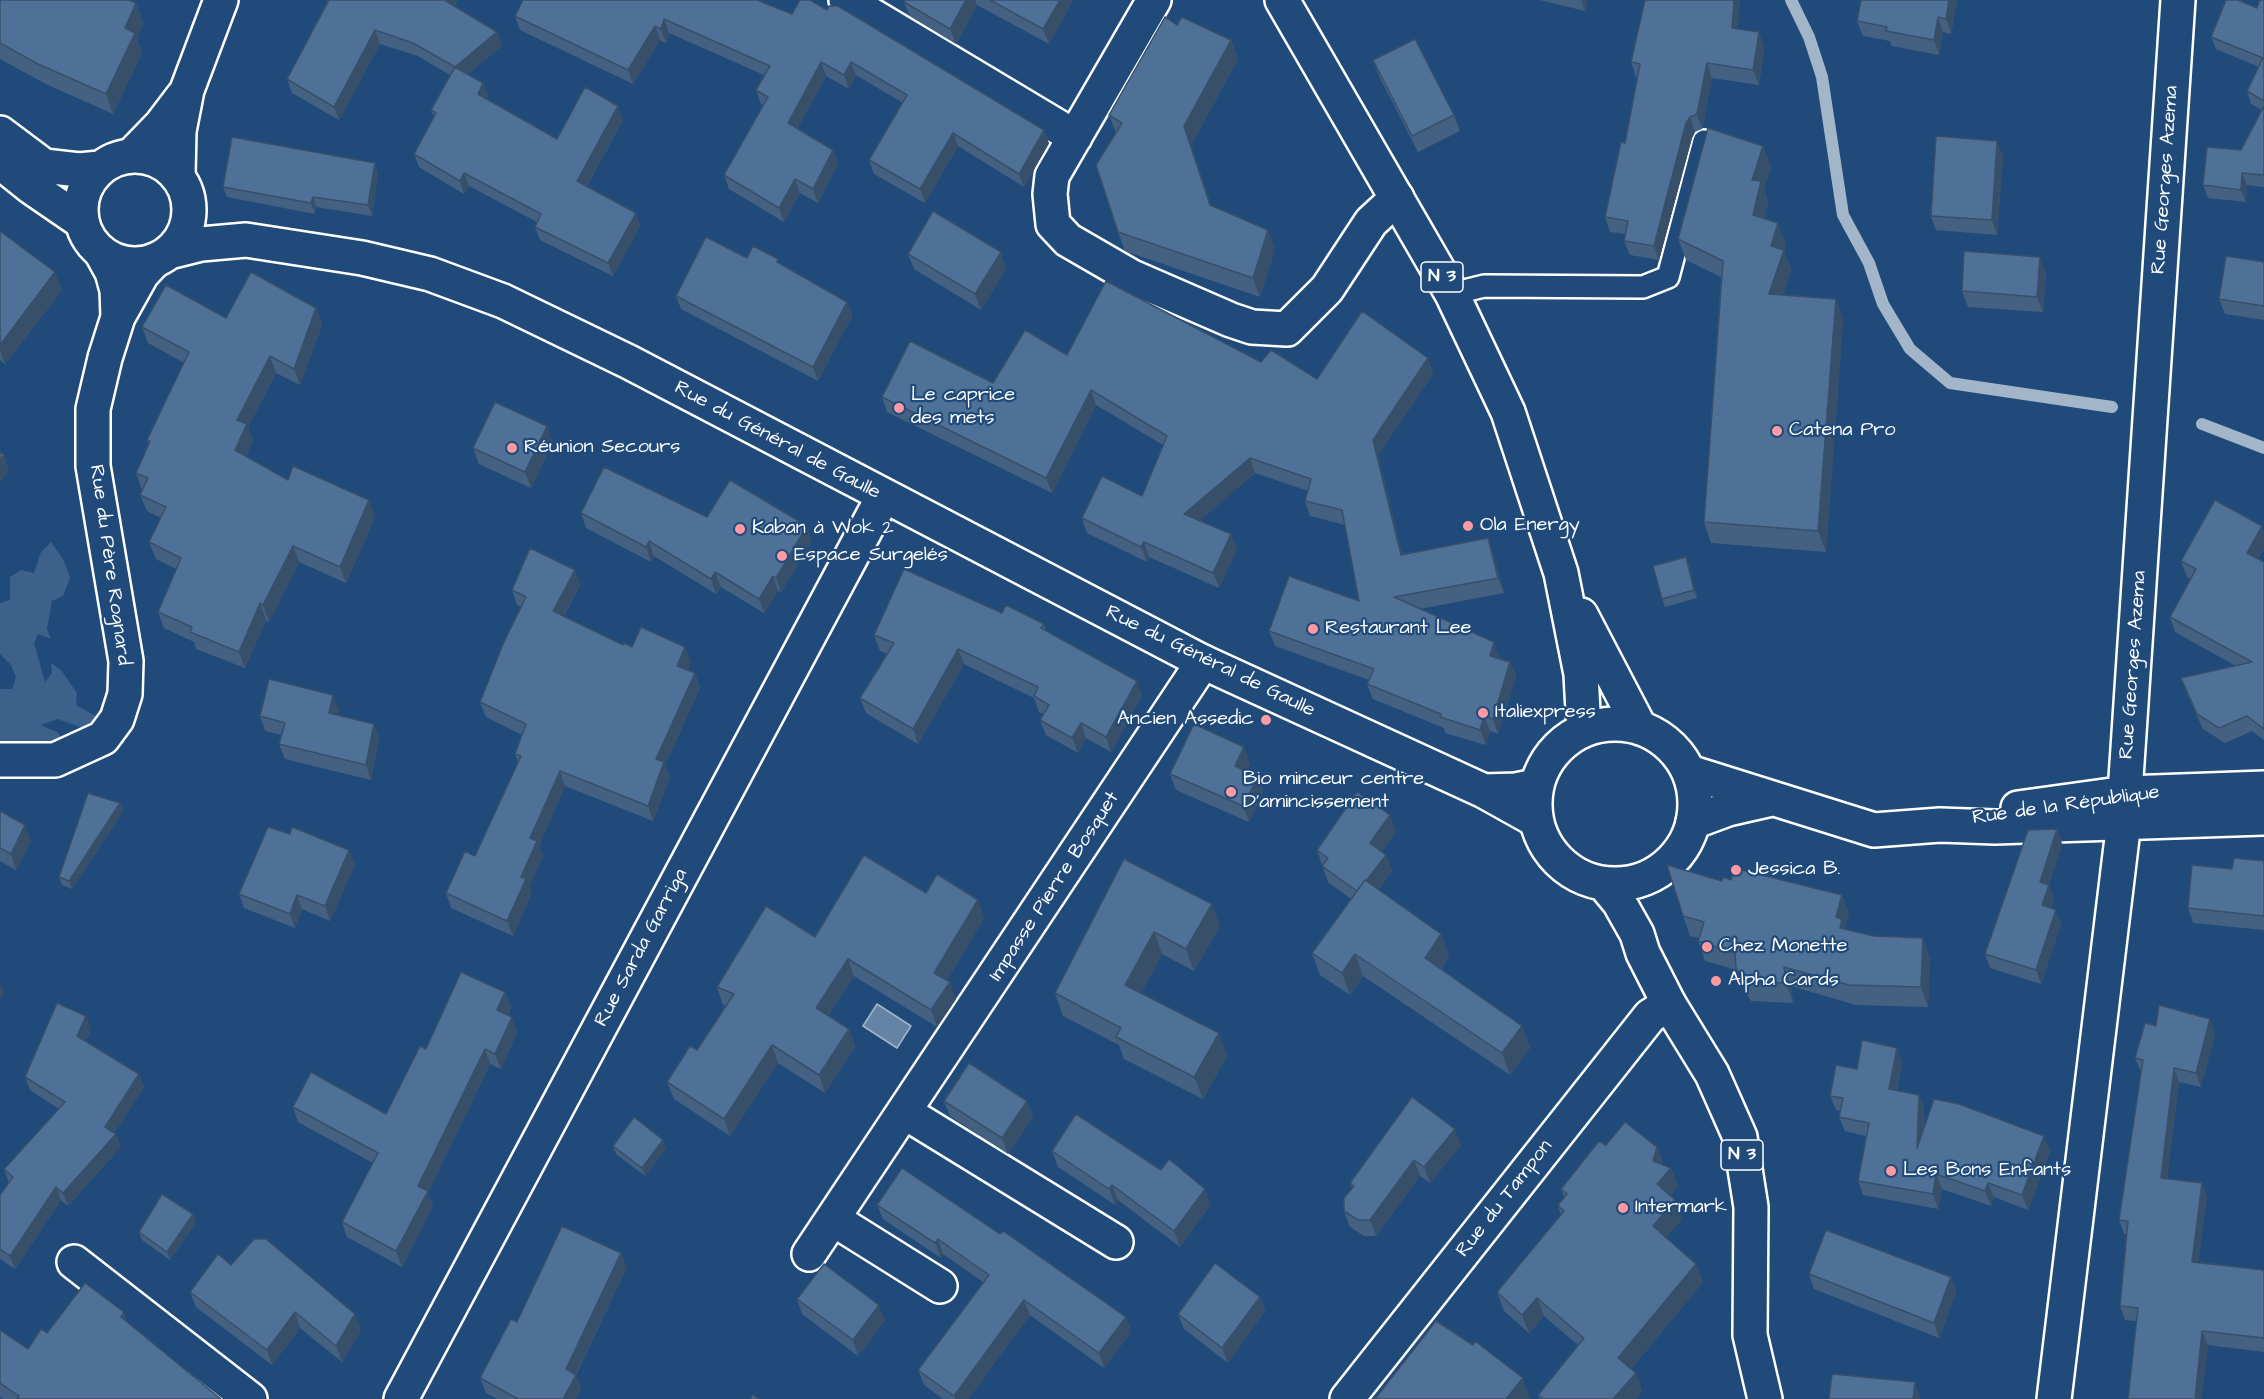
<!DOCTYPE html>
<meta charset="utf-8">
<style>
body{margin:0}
canvas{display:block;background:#1f4a7a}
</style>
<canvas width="2264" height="1399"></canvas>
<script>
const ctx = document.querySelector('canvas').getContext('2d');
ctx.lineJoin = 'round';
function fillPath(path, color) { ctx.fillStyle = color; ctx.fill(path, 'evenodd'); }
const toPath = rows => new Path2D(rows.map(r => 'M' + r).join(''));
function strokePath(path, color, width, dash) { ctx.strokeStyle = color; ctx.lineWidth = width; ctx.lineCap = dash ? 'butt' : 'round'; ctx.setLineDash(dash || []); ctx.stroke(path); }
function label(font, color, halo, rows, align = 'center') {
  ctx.font = font + ' "Architects Daughter",sans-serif'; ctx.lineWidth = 4.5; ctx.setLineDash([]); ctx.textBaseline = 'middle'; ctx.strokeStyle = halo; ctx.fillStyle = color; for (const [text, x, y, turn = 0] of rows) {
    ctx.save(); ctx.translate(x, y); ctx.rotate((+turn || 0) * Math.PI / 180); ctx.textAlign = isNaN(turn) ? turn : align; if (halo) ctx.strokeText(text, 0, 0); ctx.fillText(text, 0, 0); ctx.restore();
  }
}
fillPath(toPath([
 [51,542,64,561,70,578,63,596,52,601,47,629,51,639,38,634,34,643,45,682,52,673,51,663,61,670,77,693,76,705,113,726,91,731,58,719,40,725,57,732,64,741,75,765,70,772,47,769,0,747,0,689,12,689,16,677,11,665,0,654,0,603,10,600,10,577,21,570,34,573,41,552]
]), '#3c618b');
const water = toPath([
 [877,1004,911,1026,897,1048,863,1026,877,1004]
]);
fillPath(water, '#6583a4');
strokePath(water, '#a3b5c8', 1.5);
strokePath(toPath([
 [1791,0,1809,37,1822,77,1843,215,1869,263,1883,304,1910,349,1950,383,2112,407],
 [2202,424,2264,448]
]), '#a3b5c8', 12);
const service = toPath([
 [1452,294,1484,286,1643,287,1668,277,1704,141]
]);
const minor = toPath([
 [846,0,1075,137],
 [1154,0,1052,176,1050,194,1053,224,1068,240,1132,277,1231,320,1252,327,1287,329,1327,289,1371,222,1397,198],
 [132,155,161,125,183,96],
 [178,175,179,131,187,90,221,0],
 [101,252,112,272,117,290,118,317],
 [0,760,55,760,103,738,117,719,125,694,126,661,93,466,93,409,105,358,118,317,142,274,155,260],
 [906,1113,1116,1242],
 [833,1219,940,1286],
 [809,1254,1203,662],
 [74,1262,250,1399],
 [401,1399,883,497],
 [1347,1399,1650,1016,1669,1004],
 [2054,1399,2122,838,2178,0]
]);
const tertiary = toPath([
 [1689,772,1874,830,1940,825,1995,827,2264,818],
 [2018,808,2126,793,2264,788],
 [1693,822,1728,809,1772,799]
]);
const secondary = toPath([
 [0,133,44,166,79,170,100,168],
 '81 210a54 54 0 1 1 108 0a54 54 0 1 1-108 0Z',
 [0,162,31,187,82,222],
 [169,252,201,244,246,240,362,258,430,274,503,301,629,362,1203,662,1484,791,1536,820],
 [1484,791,1516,790,1536,786]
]);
const primary = toPath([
 [1282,0,1452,294,1508,412,1561,573,1581,674,1584,730],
 [1581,615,1640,728],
 '1535 804a80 80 0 1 1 160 0a80 80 0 1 1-160 0Z',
 [1604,884,1619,902,1637,934,1643,953,1669,1004,1712,1074,1740,1137,1751,1207,1750,1335,1765,1399]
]);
strokePath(service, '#fff', 26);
strokePath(minor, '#fff', 38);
strokePath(tertiary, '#fff', 38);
strokePath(secondary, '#fff', 38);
strokePath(primary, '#fff', 38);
strokePath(service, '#1f4a7a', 21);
strokePath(minor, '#1f4a7a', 33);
strokePath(tertiary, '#1f4a7a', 33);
strokePath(secondary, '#1f4a7a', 33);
strokePath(primary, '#1f4a7a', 33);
fillPath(toPath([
 [0,0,136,3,143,23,137,38,142,53,113,114,46,84,0,59],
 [328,0,457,0,455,7,497,32,502,46,467,74,483,83,488,96,487,99,557,139,623,120,587,186,636,213,640,226,613,276,540,240,535,227,537,222,469,186,464,194,419,167,414,154,434,117,431,110,450,75,418,56,380,44,339,120,292,93,287,79],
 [757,0,1049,143,1024,187,958,146,925,203,874,174,869,160,903,103,856,75,849,89,826,76,797,129,833,150,838,163,818,203,800,193,784,222,729,189,724,175,763,105,761,104,756,90,764,75,669,33,666,43,660,40,633,84,520,30,515,16],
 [905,0,1073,0,1049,44,977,5,956,44,910,16,904,2],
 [1540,0,1588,0,1585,11],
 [1861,0,1957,0,1951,34,1943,32,1939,55,1892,46,1890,41,1863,36,1857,21],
 [2264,0,2264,187,2247,185,2246,202,2208,198,2203,185,2241,150,2262,110,2251,104,2247,91,2259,67,2216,49,2211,37,2257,8],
 [1177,25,1231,40,1238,59,1191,145,1211,205,1275,249,1260,297,1125,251,1118,232,1116,133,1109,115],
 [1738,29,1764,47,1759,85,1712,78,1702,129,1695,132,1692,138,1659,260,1630,255,1624,241,1626,234,1610,232,1605,217,1625,143,1637,77,1636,77,1631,62],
 [1373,60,1454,115,1460,131,1418,152,1379,76],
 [1763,146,1771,167,1764,189,1768,202,1764,219,1786,244,1784,250,1791,270,1783,295,1836,299,1843,320,1826,552,1711,543,1704,522,1721,277,1686,260,1678,239],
 [2003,155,1997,235,1936,230,1931,216],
 [378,173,372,216,316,207,315,214,227,197,223,187],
 [0,231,62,290,5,364,0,360],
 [908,254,1006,268,981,310,914,269],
 [747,258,778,259,779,263,847,302,852,316,818,381,681,309,676,296],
 [2264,262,2264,320,2225,314,2219,299],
 [2046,273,2043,312,1968,307,1962,291],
 [316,308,322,325,300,385,276,373,248,427,253,441,246,456,288,480,375,517,346,583,299,562,269,622,266,620,245,668,196,649,194,642,164,628,158,612,176,569,156,559,149,542,161,518,147,511,140,495,142,490,136,473,149,445,147,440,184,363,148,343,142,327],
 [1067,355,1261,362,1317,379,1428,358,1433,374,1378,455,1402,554,1488,538,1493,553,1504,593,1420,609,1499,657,1499,659,1510,662,1516,677,1498,734,1490,731,1486,745,1445,733,1444,728,1373,699,1367,684,1369,680,1275,646,1269,631,1359,601,1345,525,1310,516,1305,501,1308,491,1255,473,1200,520,1237,549,1219,588,1149,557,1147,562,1087,533,1082,518,1142,496,1163,445,1096,405,1052,493,887,412,882,397,993,383],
 [553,442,531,488,479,464,473,448],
 [581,513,707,517,812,541,781,592,778,591,764,613,721,587,716,594,654,556,651,562,586,528],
 [2264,548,2258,559,2264,562,2264,740,2252,731,2225,743,2203,729,2187,694,2181,678,2236,666,2175,632,2170,617,2191,579,2187,577,2181,561],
 [1689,565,1697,598,1665,607,1662,599],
 [575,570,580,585,564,616,623,645,632,647,685,647,691,663,687,670,695,673,700,688,665,765,670,777,653,821,565,786,539,846,543,856,529,887,531,894,513,936,451,908,446,893,475,856,518,762,515,754,522,735,486,717,480,702,521,607,517,605,512,590],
 [1002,613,1044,624,1046,631,1142,696,1111,752,1086,738,1078,753,1046,735,1040,720,1044,714,1039,712,1034,698,964,664,918,744,866,713,860,698,887,654,880,651,874,635],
 [339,710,337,715,379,738,371,780,285,759,279,744,282,735,265,731,260,716],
 [1250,763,1246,771,1258,776,1263,792,1249,822,1176,790,1170,774],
 [120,803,123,811,72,889,62,885,59,877],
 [0,811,31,841,16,870,0,861],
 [2057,829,2062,844,2049,885,2054,899,2051,908,2061,924,2041,984,1990,968,1985,954],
 [1396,831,1382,851,1386,855,1392,871,1378,890,1441,934,1449,956,1441,969,1522,1026,1530,1048,1510,1075,1363,976,1350,995,1320,975,1312,953,1351,899,1328,882,1317,850],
 [290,834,355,864,330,921,302,909,295,928,244,908,239,894],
 [1124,859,1220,926,1194,971,1162,954,1141,993,1227,1056,1203,1099,1124,1059,1119,1045,1063,1016,1055,993],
 [2264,861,2264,930,2193,923,2188,908,2232,869],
 [1731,880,1842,895,1849,914,1845,928,1846,929,1930,958,1928,1007,1856,1005,1791,986,1793,1003,1751,1001,1743,987,1737,970,1705,961,1698,941,1699,938,1690,936,1683,916,1722,881],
 [926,893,984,918,947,980,956,999,937,1027,854,976,828,1016,849,1029,855,1047,825,1093,778,1063,730,1136,674,1099,667,1082,697,1050,726,1006,723,1005,717,987,815,937],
 [505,992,511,1007,508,1015,517,1032,501,1069,490,1064,428,1193,433,1206,402,1267,347,1237,342,1222,373,1163,298,1122,293,1107,386,1114,426,1049],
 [2156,1026,2215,1033,2201,1087,2179,1082,2167,1179,2207,1197,2198,1262,2264,1270,2264,1352,2208,1345,2137,1321,2125,1320,2120,1306,2127,1234,2124,1234,2119,1220,2141,1072,2135,1058],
 [91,1029,86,1041,139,1074,144,1087,114,1133,121,1147,68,1206,61,1200,15,1269,0,1259,0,1195,9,1183,4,1169,59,1109,30,1090,25,1077],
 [1902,1062,1897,1091,1919,1095,1924,1110,1924,1130,2050,1151,2028,1210,1994,1197,1991,1206,1942,1189,1938,1209,1863,1195,1858,1181,1866,1136,1845,1131,1839,1117,1841,1111,1836,1110,1830,1096,1857,1069],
 [944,1101,1027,1101,1033,1117,1008,1154,950,1116],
 [1461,1145,1430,1183,1420,1176,1376,1236,1364,1236,1350,1227,1344,1211,1352,1188,1350,1183],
 [1606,1145,1657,1147,1663,1165,1671,1168,1678,1186,1670,1196,1682,1219,1666,1237,1703,1282,1631,1369,1636,1373,1642,1391,1636,1399,1539,1399,1538,1395,1578,1345,1544,1316,1529,1333,1504,1311,1497,1292,1561,1215,1558,1205,1564,1197,1561,1189],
 [613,1146,666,1148,645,1176,616,1154],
 [1052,1151,1161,1170,1211,1204,1180,1247,1118,1200,1115,1205,1058,1167],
 [877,1205,1000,1234,1126,1317,1131,1332,1104,1368,1030,1315,968,1399,943,1399,924,1385,918,1370,983,1282,943,1254,941,1258,883,1219],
 [193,1214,196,1222,170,1260,142,1240,139,1232],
 [231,1265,361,1330,342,1362,300,1328,272,1365,196,1307,190,1292],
 [627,1267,576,1375,581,1389,576,1399,497,1399,486,1393,480,1378,517,1322],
 [1809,1274,1951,1277,1956,1292,1939,1338,1814,1289],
 [1260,1297,1265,1311,1228,1363,1184,1329,1178,1314],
 [797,1299,885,1320,858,1356,802,1314],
 [128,1323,221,1399,4,1399,0,1397,0,1330,28,1349,47,1333]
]), '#456182');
fillPath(toPath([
 [446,0,457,0,451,15,446,1],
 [966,0,975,0,977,5,956,44,950,29],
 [1060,0,1073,0,1049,44,1043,29],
 [1581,0,1588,0,1585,11],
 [1734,0,1740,0,1737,42,1732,28],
 [1949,0,1957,0,1951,34,1946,19],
 [136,3,143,23,137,38,142,53,113,114,106,94,125,28],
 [1938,17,1943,32,1939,55,1934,40],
 [664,19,669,33,666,43,661,29],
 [655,26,660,40,633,84,628,70],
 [375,30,380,44,339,120,334,107],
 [497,32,502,46,460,81,455,67],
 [1759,32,1764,47,1759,85,1753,70],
 [1231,40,1238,59,1191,145,1217,224,1184,126],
 [821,62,826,76,793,137,788,123],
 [851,62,856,75,849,89,844,75],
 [1707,63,1712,78,1702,129,1697,114],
 [483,83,488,96,483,107,478,94],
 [618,106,623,120,582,194,577,181],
 [1690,117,1695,132,1692,138,1659,260,1654,246,1686,123],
 [1044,130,1049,143,1024,187,1019,174],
 [953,133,958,146,925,203,920,189],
 [1997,141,2003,155,1997,235,1992,220],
 [1763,146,1771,167,1764,189,1768,202,1760,236,1753,215,1752,180],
 [833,150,838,163,818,203,813,189],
 [375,163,378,173,372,216,368,205],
 [464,173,469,186,464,194,460,181],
 [2242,173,2247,185,2246,202,2241,190],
 [795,179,800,193,784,222,779,208],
 [313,197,316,207,315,214,311,203],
 [636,213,640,226,613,276,608,263],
 [1778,223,1786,244,1784,250,1791,270,1777,315,1769,294,1771,246],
 [1268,230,1275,249,1260,297,1253,278],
 [1001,252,1006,268,981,310,975,294],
 [2040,257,2046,273,2043,312,2037,297],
 [55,272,62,290,5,364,0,351,0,345],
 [1836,299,1843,320,1826,552,1818,531],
 [847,302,852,316,818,381,813,367],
 [316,308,322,325,300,385,294,369],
 [270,356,276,373,248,427,253,441,241,467,235,450,237,420],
 [1428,358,1433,374,1378,455,1406,570,1401,555,1373,440],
 [1091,390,1096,405,1052,493,1046,478],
 [547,426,553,442,531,488,525,472],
 [4,455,9,471,0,483,0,460],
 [1250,458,1255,473,1190,529,1184,514],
 [369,500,375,517,346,583,340,567],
 [807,526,812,541,781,592,776,578],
 [2262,526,2264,531,2264,548,2252,568,2247,553],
 [1231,534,1237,549,1219,588,1213,573],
 [1488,538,1493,553,1504,593,1498,578],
 [649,541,654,556,651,562,646,547],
 [1144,542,1149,557,1147,562,1141,547],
 [293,546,299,562,269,622,263,605],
 [1686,557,1689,565,1697,598,1694,590],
 [575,570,580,585,558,626,553,611],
 [715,572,721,587,716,594,711,579],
 [773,576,778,591,764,613,759,599],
 [260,603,266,620,245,668,239,652],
 [1494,642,1499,657,1496,671,1490,656],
 [685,647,691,663,683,681,677,666],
 [958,649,964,664,918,744,913,729],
 [1510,662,1516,677,1498,734,1493,719],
 [695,673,700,688,665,765,670,777,653,821,648,806,656,759],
 [1137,681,1142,696,1111,752,1106,737],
 [333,695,339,710,335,727,329,713],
 [1484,716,1490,731,1486,745,1480,730],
 [1081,723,1086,738,1078,753,1072,738],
 [374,724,379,738,371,780,366,765],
 [1244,747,1250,763,1241,782,1235,766],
 [560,771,565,786,539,846,543,856,529,887,531,894,513,936,507,921,521,877,530,838],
 [1258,776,1263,792,1249,822,1243,806],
 [120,803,123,811,72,889,69,881],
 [1390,815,1396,831,1376,859,1370,843],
 [25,825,31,841,16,870,11,854],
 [2057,829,2062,844,2049,885,2054,899,2048,919,2042,905,2040,882],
 [349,850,355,864,330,921,325,906],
 [1386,855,1392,871,1364,908,1358,892],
 [297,895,302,909,295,928,290,914],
 [1842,895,1849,914,1845,928,1849,938,1847,947,1836,917],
 [978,900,984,918,941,990,934,973],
 [1212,904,1220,926,1194,971,1186,949],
 [2056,910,2061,924,2041,984,2036,970],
 [1154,932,1162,954,1134,1007,1125,985],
 [1441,934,1449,956,1433,980,1425,958],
 [1923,938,1930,958,1928,1007,1921,987],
 [1355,954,1363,976,1350,995,1342,973],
 [848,959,854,976,822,1025,816,1008],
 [1784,967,1791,986,1793,1003,1786,983],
 [950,982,956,999,937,1027,931,1010],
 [0,983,4,993,0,999],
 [505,992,511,1007,503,1025,497,1010],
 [86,1016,91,1029,82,1049,77,1036],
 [512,1017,517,1032,501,1069,495,1054],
 [2210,1019,2215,1033,2201,1087,2196,1073],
 [1522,1026,1530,1048,1510,1075,1502,1053],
 [849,1029,855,1047,825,1093,819,1075],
 [1219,1033,1227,1056,1203,1099,1194,1077],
 [772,1045,778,1063,730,1136,724,1119],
 [1897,1048,1902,1062,1894,1103,1889,1089],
 [485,1049,490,1064,428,1193,433,1206,402,1267,396,1251,418,1186],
 [2174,1068,2179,1082,2166,1192,2161,1178],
 [139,1074,144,1087,110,1140,105,1127],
 [1919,1095,1924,1110,1922,1163,1917,1148],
 [1027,1101,1033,1117,1008,1154,1002,1138],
 [1455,1129,1461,1145,1430,1183,1424,1167],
 [116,1134,121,1147,68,1206,63,1193],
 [2044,1136,2050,1151,2028,1210,2022,1195],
 [663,1140,666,1148,645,1176,642,1168],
 [1657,1147,1663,1166,1653,1161],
 [1414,1160,1420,1176,1376,1236,1370,1220],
 [1671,1168,1678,1186,1663,1203,1657,1184],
 [1936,1174,1942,1189,1938,1209,1933,1194],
 [1988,1183,1994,1197,1991,1206,1985,1191],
 [2202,1183,2207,1197,2197,1275,2192,1262],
 [1112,1185,1118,1200,1115,1205,1109,1189],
 [56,1187,61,1200,15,1269,10,1256],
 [1205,1189,1211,1204,1180,1247,1174,1231],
 [1675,1200,1682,1219,1660,1245,1653,1226],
 [193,1214,196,1222,170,1260,167,1252],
 [938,1239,943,1254,941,1258,935,1243],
 [621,1253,627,1267,571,1384,566,1369],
 [1696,1264,1703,1282,1625,1376,1618,1358],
 [1951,1277,1956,1292,1939,1338,1934,1323],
 [1260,1297,1265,1311,1228,1363,1222,1348],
 [1537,1298,1544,1316,1529,1333,1522,1315],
 [1024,1300,1030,1315,968,1399,955,1399,954,1396],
 [879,1305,885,1320,858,1356,853,1340],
 [124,1312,130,1330,121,1317],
 [295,1312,300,1328,272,1365,267,1350],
 [355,1314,361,1330,342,1362,336,1346],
 [1126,1317,1131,1332,1104,1368,1099,1353],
 [2202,1331,2208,1345,2202,1399,2195,1399],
 [1636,1373,1642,1391,1636,1399,1613,1399],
 [576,1375,581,1389,576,1399,563,1399],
 [1523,1378,1530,1399,1506,1399],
 [1915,1382,1920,1397,1920,1399,1913,1399]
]), '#384f6a');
const building = toPath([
 [0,0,129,0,136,3,125,28,135,33,106,94,38,64,0,43,0,0],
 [329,0,446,0,446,1,497,32,455,67,413,43,375,30,334,107,287,79,329,0],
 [523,0,757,0,792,14,800,0,810,0,827,10,829,6,838,6,1044,130,1019,174,953,133,920,189,869,160,907,95,851,62,844,75,821,62,788,123,833,150,813,189,795,179,779,208,724,175,768,97,756,90,770,66,664,19,661,29,655,26,628,70,515,16,523,0],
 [905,0,966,0,950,29,904,2,905,0],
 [990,0,1060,0,1043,29,990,0],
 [1645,0,1734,0,1732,28,1759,32,1753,70,1707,63,1697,114,1690,117,1686,123,1654,246,1624,241,1628,221,1605,217,1621,142,1625,143,1640,64,1631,62,1645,0],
 [1861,0,1949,0,1946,19,1938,17,1934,40,1886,31,1887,27,1857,21,1861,0],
 [2226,0,2238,0,2257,8,2260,0,2264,0,2264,101,2247,91,2263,58,2211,37,2226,0],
 [1165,17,1177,25,1182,17,1231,40,1184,126,1210,205,1268,230,1253,278,1118,232,1096,165,1122,123,1109,115,1165,17],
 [1415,39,1454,115,1412,136,1373,60,1415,39],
 [455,67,483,83,478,94,557,139,585,87,618,106,577,181,636,213,608,263,535,227,541,214,464,173,460,181,414,154,436,113,431,110,455,67],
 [2264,106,2264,175,2242,173,2241,190,2203,185,2207,147,2241,150,2264,106],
 [1708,128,1763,146,1752,180,1761,181,1753,215,1778,223,1771,246,1784,250,1769,294,1836,299,1818,531,1704,522,1723,261,1678,239,1708,128],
 [1936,136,1997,141,1992,220,1931,216,1936,136],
 [232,137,375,163,368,205,313,197,311,203,223,187,232,137],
 [933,211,1001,252,975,294,908,254,933,211],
 [0,231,55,272,0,345,0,231],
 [706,237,747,258,753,246,778,259,777,262,847,302,813,367,676,296,706,237],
 [1964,251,2040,257,2037,297,1962,291,1964,251],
 [2226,256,2264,262,2264,306,2219,299,2226,256],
 [251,272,316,308,294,369,270,356,237,420,247,424,235,450,288,480,293,466,369,500,340,567,293,546,263,605,260,603,239,652,190,632,192,627,158,612,181,558,149,542,166,507,140,495,148,478,136,473,150,441,147,440,189,352,142,327,166,285,226,318,251,272],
 [1106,281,1261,362,1271,350,1317,379,1362,311,1428,358,1373,440,1401,555,1488,538,1498,578,1394,597,1494,642,1490,656,1510,662,1493,719,1484,716,1480,730,1440,717,1441,714,1367,684,1374,669,1269,631,1289,576,1359,601,1342,510,1305,501,1311,479,1250,458,1184,514,1231,534,1213,573,1144,542,1141,547,1082,518,1102,476,1142,496,1167,436,1091,390,1046,478,882,397,910,341,993,383,1025,330,1067,355,1106,281],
 [495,402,547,426,525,472,473,448,495,402],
 [0,452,4,455,0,460,0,452],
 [604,467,707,517,730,480,807,526,776,578,773,576,759,599,715,572,711,579,649,541,646,547,581,513,604,467],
 [2215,500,2262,526,2247,553,2264,562,2264,729,2247,716,2219,728,2197,714,2181,678,2252,662,2170,617,2196,569,2181,561,2215,500],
 [530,548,575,570,553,611,623,645,624,643,632,647,641,627,685,647,677,666,695,673,656,759,664,762,648,806,560,771,530,838,537,841,521,877,526,879,507,921,446,893,465,851,475,856,521,756,515,754,526,724,480,702,503,644,526,597,512,590,530,548],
 [1686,557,1694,590,1662,599,1653,566,1686,557],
 [904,569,1002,613,1006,605,1044,624,1041,628,1137,681,1106,737,1081,723,1072,738,1040,720,1049,705,1034,696,1038,687,958,649,913,729,860,698,894,643,874,635,904,569],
 [269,679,333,695,329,713,374,724,366,765,279,744,285,723,260,716,269,679],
 [1194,724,1244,747,1235,766,1258,776,1243,806,1170,774,1194,724],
 [1357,792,1390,815,1370,843,1386,855,1366,881,1365,880,1357,891,1322,866,1328,858,1317,850,1357,792],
 [88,793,120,803,69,881,59,877,88,793],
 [0,811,25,825,11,854,0,848,0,811],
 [268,827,290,834,292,827,349,850,325,906,297,895,290,914,239,894,268,827],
 [2057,829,2040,882,2049,885,2042,905,2056,910,2036,970,1985,954,2028,830,2057,829],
 [864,855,926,893,937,874,978,900,934,973,950,982,931,1010,848,959,816,1008,849,1029,819,1075,772,1045,724,1119,667,1082,690,1046,697,1050,734,994,717,987,766,906,815,937,864,855],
 [2234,858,2264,861,2264,916,2188,908,2192,865,2232,869,2234,858],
 [1124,859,1212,904,1186,949,1154,932,1125,985,1219,1033,1194,1077,1116,1037,1121,1028,1055,993,1124,859],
 [1667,865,1722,881,1723,877,1731,880,1734,868,1842,895,1836,917,1842,919,1840,928,1874,936,1923,938,1921,987,1849,985,1784,967,1786,983,1744,982,1736,968,1735,953,1698,941,1704,922,1683,916,1667,865],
 [1365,880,1441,934,1425,958,1522,1026,1502,1053,1355,954,1342,973,1312,953,1365,880],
 [461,972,505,992,497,1010,512,1017,495,1054,485,1049,418,1186,428,1191,396,1251,342,1222,378,1153,293,1107,311,1072,386,1114,420,1046,426,1049,461,972],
 [57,1003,86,1016,77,1036,139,1074,105,1127,116,1134,63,1193,56,1187,10,1256,0,1249,0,1195,13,1177,4,1169,65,1102,25,1077,57,1003],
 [2159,1005,2210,1019,2196,1073,2174,1068,2161,1178,2202,1183,2192,1262,2264,1270,2264,1338,2202,1331,2195,1399,2128,1399,2138,1308,2120,1306,2128,1221,2119,1220,2143,1060,2135,1058,2145,1023,2156,1026,2159,1005],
 [1862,1040,1897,1048,1889,1089,1919,1095,1917,1148,1934,1099,1959,1104,2044,1136,2022,1195,1988,1183,1985,1191,1936,1174,1933,1194,1858,1181,1869,1123,1839,1117,1843,1098,1830,1096,1836,1065,1857,1069,1862,1040],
 [969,1063,1027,1101,1002,1138,944,1101,969,1063],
 [1412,1097,1455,1129,1424,1167,1414,1160,1370,1220,1358,1220,1344,1211,1344,1198,1354,1186,1350,1183,1412,1097],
 [1076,1114,1161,1170,1169,1159,1205,1189,1174,1231,1112,1185,1109,1189,1052,1151,1076,1114],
 [634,1117,663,1140,642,1168,613,1146,634,1117],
 [1625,1122,1657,1147,1653,1161,1671,1168,1657,1184,1675,1200,1653,1226,1696,1264,1618,1358,1636,1373,1613,1399,1543,1399,1538,1395,1584,1338,1537,1298,1522,1315,1497,1292,1564,1211,1558,1205,1567,1194,1561,1189,1599,1141,1606,1145,1625,1122],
 [902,1168,1000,1234,1003,1231,1126,1317,1099,1353,1024,1300,954,1396,918,1370,989,1275,938,1239,935,1243,877,1205,902,1168],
 [162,1194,193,1214,167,1252,139,1232,162,1194],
 [562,1226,621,1253,566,1369,576,1375,563,1399,518,1399,480,1378,511,1319,517,1322,562,1226],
 [1826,1230,1951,1277,1934,1323,1809,1274,1826,1230],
 [254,1239,266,1239,355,1314,336,1346,295,1312,267,1350,190,1292,218,1254,231,1265,254,1239],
 [1215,1263,1260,1297,1222,1348,1178,1314,1215,1263],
 [824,1264,879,1305,853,1340,797,1299,824,1264],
 [85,1283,124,1312,121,1317,221,1399,17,1399,19,1396,0,1383,0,1330,28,1349,41,1329,47,1333,85,1283],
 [1436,1321,1473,1345,1475,1341,1523,1378,1506,1399,1375,1399,1436,1321],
 [1832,1374,1915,1382,1913,1399,1829,1399,1832,1374],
 [753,1395,759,1399,750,1399,753,1395]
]);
fillPath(building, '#507197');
strokePath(building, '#384f6a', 1.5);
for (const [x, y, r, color] of [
 [899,408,6,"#ff9aa2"],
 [1777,431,6,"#ff9aa2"],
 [512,448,6,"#ff9aa2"],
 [1468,526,6,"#ff9aa2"],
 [740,529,6,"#ff9aa2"],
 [782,556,6,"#ff9aa2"],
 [1313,629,6,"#ff9aa2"],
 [1483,713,6,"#ff9aa2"],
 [1266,720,6,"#ff9aa2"],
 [1231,792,6,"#ff9aa2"],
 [1736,870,6,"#ff9aa2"],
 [1707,947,6,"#ff9aa2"],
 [1716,981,6,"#ff9aa2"],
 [1891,1171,6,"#ff9aa2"],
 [1623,1208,6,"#ff9aa2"]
]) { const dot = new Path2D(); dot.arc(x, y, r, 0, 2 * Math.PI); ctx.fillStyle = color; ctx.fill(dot); strokePath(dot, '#1f4a7a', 2); }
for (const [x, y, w] of [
 [1442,277,42],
 [1742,1155,42]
]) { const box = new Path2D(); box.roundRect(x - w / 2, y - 15, w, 30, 4.5); ctx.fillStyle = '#1f4a7a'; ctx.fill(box); strokePath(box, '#fff', 1.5); }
label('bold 18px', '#fff', null, [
 ["N 3",1442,277],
 ["N 3",1742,1155]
]);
label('20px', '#fff', '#1f4a7a', [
 ["Rue Georges Azema",2166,180,-86],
 ["Rue du Général de Gaulle",777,441,28],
 ["Rue du Père Rognard",109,565,82],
 ["Rue du Général de Gaulle",1210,662,26],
 ["Rue Georges Azema",2134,665,-86],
 ["Rue de la République",2066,806,-8],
 ["Impasse Pierre Bosquet",1055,887,-57],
 ["Rue Sarda Garriga",642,948,-62],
 ["Rue du Tampon",1505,1199,-52]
]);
label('20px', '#fff', '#1f4a7a', [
 ["Le caprice",911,396],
 ["des mets",911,419],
 ["Catena Pro",1789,431],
 ["Réunion Secours",524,448],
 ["Ola Energy",1480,526],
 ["Kaban à Wok 2",752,529],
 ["Espace Surgelés",794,556],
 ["Restaurant Lee",1325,629],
 ["Italiexpress",1495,713],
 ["Ancien Assedic",1254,720,"right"],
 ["Bio minceur centre",1243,780],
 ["D'amincissement",1243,803],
 ["Jessica B.",1748,870],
 ["Chez Monette",1719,947],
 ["Alpha Cards",1728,981],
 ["Les Bons Enfants",1903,1171],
 ["Intermark",1635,1208]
], 'left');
</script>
